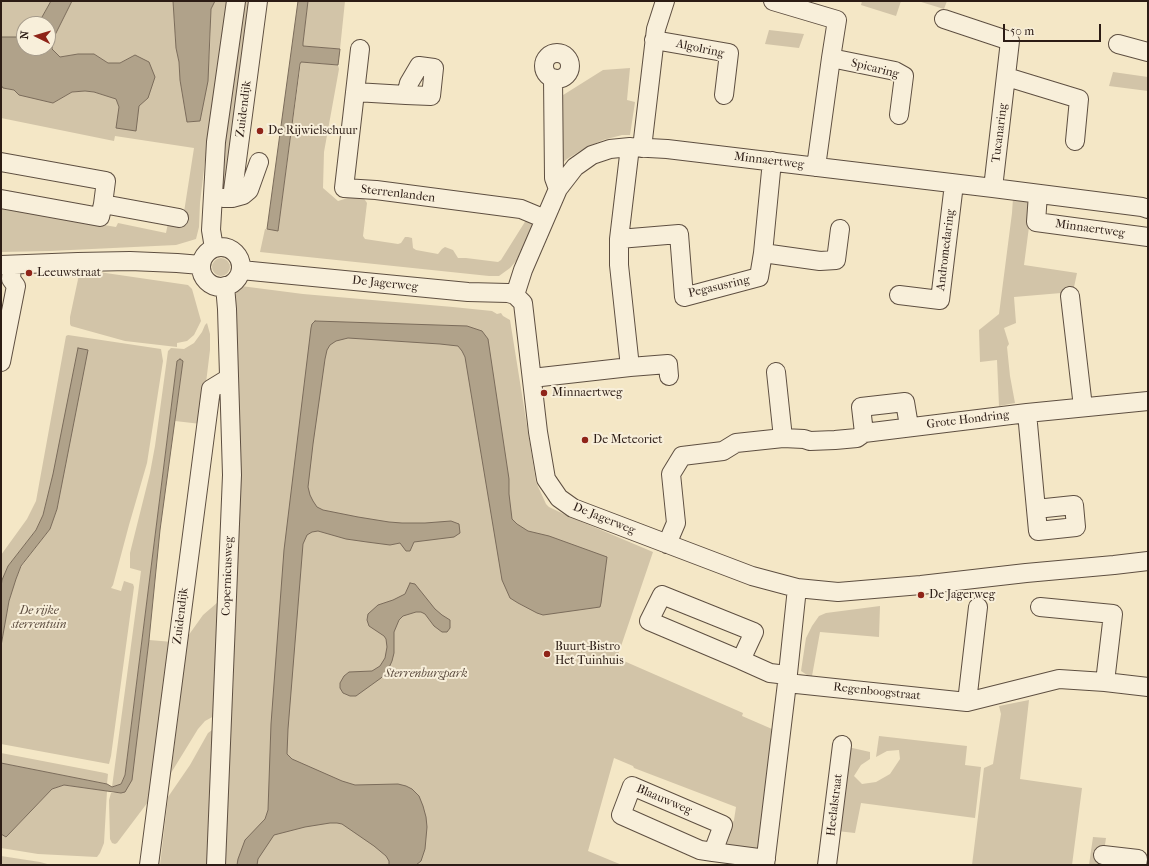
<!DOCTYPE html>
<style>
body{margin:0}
#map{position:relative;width:1149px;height:866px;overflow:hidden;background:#f4e7c6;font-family:"IM FELL French Canon",serif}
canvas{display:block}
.frame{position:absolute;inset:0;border:2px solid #2c1c15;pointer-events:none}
.north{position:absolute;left:16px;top:16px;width:40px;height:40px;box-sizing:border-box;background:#f8efda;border:1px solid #a69b8b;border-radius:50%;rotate:275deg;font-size:11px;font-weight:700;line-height:16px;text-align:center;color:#2c1c15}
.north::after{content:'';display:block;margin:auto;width:14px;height:18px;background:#8f2418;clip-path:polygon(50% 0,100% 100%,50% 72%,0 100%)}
.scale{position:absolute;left:1003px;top:24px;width:98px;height:18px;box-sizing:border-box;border:2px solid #2c1c15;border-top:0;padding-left:5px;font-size:12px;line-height:14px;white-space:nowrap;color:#2c1c15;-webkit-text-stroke:3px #f8efda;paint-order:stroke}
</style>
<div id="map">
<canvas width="1149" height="866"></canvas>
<div class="frame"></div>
<div class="north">N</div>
<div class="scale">50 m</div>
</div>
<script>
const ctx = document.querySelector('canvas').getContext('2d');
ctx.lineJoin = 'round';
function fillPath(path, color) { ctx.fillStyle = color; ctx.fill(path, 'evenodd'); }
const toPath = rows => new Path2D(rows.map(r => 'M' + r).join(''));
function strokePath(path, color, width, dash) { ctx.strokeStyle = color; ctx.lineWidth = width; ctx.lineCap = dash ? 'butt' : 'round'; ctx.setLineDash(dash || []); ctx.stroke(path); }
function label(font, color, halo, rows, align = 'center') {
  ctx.font = font + ' "IM FELL French Canon",serif'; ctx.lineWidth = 4; ctx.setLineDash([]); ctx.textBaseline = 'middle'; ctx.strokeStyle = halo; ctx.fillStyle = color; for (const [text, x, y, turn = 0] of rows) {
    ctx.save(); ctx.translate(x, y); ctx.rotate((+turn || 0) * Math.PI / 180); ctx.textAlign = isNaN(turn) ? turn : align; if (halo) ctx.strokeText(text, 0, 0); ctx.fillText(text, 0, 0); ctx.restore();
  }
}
fillPath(toPath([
 [1,1,51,1,42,17,37,24,24,24,24,35,21,37,1,37],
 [72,1,173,1,176,47,179,62,180,80,188,122,200,121,210,51,211,9,215,1,228,1,213,123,207,148,205,161,200,203,199,227,196,239,176,245,50,251,1,252,1,208,116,227,118,223,166,233,168,223,182,225,194,148,115,136,114,141,1,118,1,85,3,88,14,90,53,103,72,92,85,91,94,92,116,99,119,107,139,106,148,98,135,55,120,63,108,63,94,54,78,54,60,57,52,49,53,39],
 [244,1,251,1,227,185,222,187,220,184,238,34],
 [308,1,345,1,340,49,303,46,303,43],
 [862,1,901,1,896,16,861,5],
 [918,1,947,1,944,9],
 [769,30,804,34,799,48,765,44],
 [301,62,338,65,339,69,324,152,323,188,338,201,361,194,367,203,363,236,365,239,398,244,401,243,405,237,408,237,412,238,413,248,416,250,438,254,442,249,445,247,453,250,458,258,466,258,498,262,501,260,528,217,535,223,517,260,510,268,499,276,489,276,260,252,265,229,278,230],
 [630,68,627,100,635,102,630,135,622,135,603,140,585,148,567,159,559,166,560,97,603,70],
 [1113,72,1148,77,1148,91,1109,86],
 [1013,198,1026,200,1032,204,1024,265,1077,273,1073,292,1014,297,1016,323,1004,328,1009,344,1007,347,1010,376,1015,403,999,406,997,360,980,362,979,330,999,314,1012,213],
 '212 267a9 9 0 1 1 18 0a9 9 0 1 1-18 0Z',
 [80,270,85,270,188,285,192,289,201,321,194,335,187,341,177,343,177,347,125,341,71,326,70,324,70,317],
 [241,286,303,294,453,307,492,311,497,314,501,313,503,316,510,320,536,482,546,504,549,507,568,516,653,552,617,658,743,713,742,716,772,729,757,852,726,846,723,842,724,837,734,820,736,807,634,768,633,766,614,758,588,851,622,865,218,865,233,692,235,616,234,296],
 [207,323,210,334,210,350,201,424,175,421,183,361,177,361,125,775,121,784,112,787,141,571,130,568,130,553,150,473,155,446,168,351,171,348,184,349,194,343,202,332,205,325],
 [68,335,161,349,163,361,147,463,129,525,113,585,111,588,121,591,124,581,133,584,134,587,111,756,109,764,1,744,1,646,9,601,16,579,21,567,50,529,57,509,87,350,43,515,36,530,8,566,2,580,1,587,1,555,27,519,36,501,66,336],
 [218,602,216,715,205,721,198,729,171,773,188,636,203,615],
 [880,606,879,637,820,632,812,676,807,675,801,671,806,638,812,626,819,616,826,613],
 [149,640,173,642,154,794,117,843,115,844,112,843,110,839,109,800,111,793,121,793,139,723],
 [1029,700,1020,779,1082,788,1072,865,972,865,984,768,993,764,1001,714,999,706],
 [215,728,210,865,160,865,168,797,190,765,208,733],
 [879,736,967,746,965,765,981,767,975,818,861,803,855,833,837,831,848,747,870,752,870,759,861,765,854,776,862,784,876,782,890,774,900,759,899,750,887,751,876,757],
 [1,753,105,773,108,774,107,784,1,763],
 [64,785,107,791,104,843,100,853,97,857,38,854,1,848,1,834,6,837,8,835,52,789],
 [1093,837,1106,838,1102,865,1089,865],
 [1,856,40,862,51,865,1,865]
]), '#d2c4a8');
const water = toPath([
 [51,1,72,1,53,39,52,49,60,57,78,54,94,54,108,63,120,63,135,55,149,62,155,77,148,98,139,106,136,131,116,128,119,107,116,99,94,92,85,91,72,92,53,103,19,95,14,90,3,88,1,85,1,37,21,37,24,35,24,48,48,48,48,24,37,24,42,17,51,1],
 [173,1,215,1,211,9,208,81,200,121,187,122,180,80,179,62,176,48,173,1],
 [298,1,308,1,303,43,303,46,340,49,338,65,301,62,300,64,278,231,267,229,298,1],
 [315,321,467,326,482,331,488,339,509,479,509,494,512,519,517,524,528,531,549,536,607,557,601,603,600,607,543,615,537,613,518,603,510,598,502,580,465,357,462,351,458,346,440,344,348,338,336,341,330,345,327,350,325,359,313,444,308,487,310,495,313,501,317,507,323,510,358,517,389,522,402,523,425,523,451,521,459,524,460,533,454,537,414,542,410,551,406,551,400,543,390,545,367,542,346,539,318,531,312,532,307,535,303,544,288,729,287,754,292,759,342,781,355,785,398,784,406,786,412,789,419,796,423,806,426,817,427,827,425,849,421,861,416,865,389,865,389,861,386,856,374,846,342,824,337,823,330,823,305,827,274,835,258,859,257,865,237,865,238,859,245,840,265,819,268,810,271,724,284,550,311,328,312,324,315,321],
 [78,348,88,350,57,509,50,529,21,566,16,579,9,601,1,646,1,587,2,580,8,566,36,530,43,515,53,474,78,348],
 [180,359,183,361,160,530,149,640,132,780,125,792,121,793,64,785,52,789,8,835,6,837,1,834,1,763,107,784,112,787,121,784,122,782,125,775,177,361,180,359],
 [410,583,415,584,435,609,442,615,450,620,450,628,447,632,442,632,434,626,425,614,421,612,416,612,403,616,399,620,394,632,394,653,392,661,387,672,381,678,356,696,350,696,343,693,340,688,340,683,344,676,349,672,372,671,380,666,385,658,387,647,386,639,384,636,369,626,367,620,368,614,378,605,393,600,405,594,410,583]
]);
fillPath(water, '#b0a28a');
strokePath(water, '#7b6c5b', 1);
const minor = toPath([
 [773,1,837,20,831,58,816,167],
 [944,19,1010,41,993,188],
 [654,40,729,53,724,95],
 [1118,44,1148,52],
 [360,49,344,188,376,190,521,209,545,219],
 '544 66a13 13 0 1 1 26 0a13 13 0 1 1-26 0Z',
 [831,58,895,71,904,76,899,115],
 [1007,77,1079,99,1075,141],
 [553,78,554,178,558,189],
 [355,92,406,95,431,96,434,68,419,66,409,83,406,95],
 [630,147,619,239,619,265,630,367],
 [642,148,656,29,665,1],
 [1,162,106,181,103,204],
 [1038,194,1036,222,1148,237],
 [223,198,232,198,243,195,249,190,259,162],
 [232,198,258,1],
 [1,199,100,217,103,204,179,218],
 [619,239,679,234,684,297,759,277,763,253,772,161],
 '201 267a20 20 0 1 1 40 0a20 20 0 1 1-40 0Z',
 [214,248,211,230,216,142,236,1],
 [763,253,820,261,836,260,840,229],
 [1,265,78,262,130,261,177,263,201,265],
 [241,270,468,292,508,293,515,295,523,303,538,432,546,479,559,498,573,508,752,576,797,588,838,592,921,585,1026,573,1114,565,1148,561],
 [515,295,523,270,558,189,575,167,592,155,610,149,630,147,667,149,993,188,1142,207,1148,209],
 [899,295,940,300,954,184],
 [1070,296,1083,407],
 [1,362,16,286,11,279,12,265],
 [532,378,630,367,668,364,669,376],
 [1027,413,1038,531,1076,527,1074,505,1036,509],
 [909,426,905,402,861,407,864,433,1027,413,1148,401],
 [783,438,804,439,810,441,835,440,857,438,864,433],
 [667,544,676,523,671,474,682,456,723,451,736,443,783,438,776,372],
 [662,595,754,632,741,660,649,621,662,595],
 [1040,607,1113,614,1105,682],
 [741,660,770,673,787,675],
 [787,683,967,702,1059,679,1105,682,1148,687],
 [967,702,978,607],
 [713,852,700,850,621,815,632,786,723,825,713,852,766,859],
 [1103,855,1138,859,1137,865],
 [149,865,211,389,229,378],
 [216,865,232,475,227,309,225,286],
 [765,865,787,683,797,588],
 [827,865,842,745]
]);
strokePath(minor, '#5e4f41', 20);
strokePath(minor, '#f8efda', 18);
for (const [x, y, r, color] of [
 [260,131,4,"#8f2418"],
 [29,273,4,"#8f2418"],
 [544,393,4,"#8f2418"],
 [585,440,4,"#8f2418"],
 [921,595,4,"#8f2418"],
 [547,654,4,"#8f2418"]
]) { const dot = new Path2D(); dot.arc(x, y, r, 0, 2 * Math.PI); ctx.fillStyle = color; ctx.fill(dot); strokePath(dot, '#f8efda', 1.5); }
label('12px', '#2c1c15', '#f8efda', [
 ["Algolring",700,49,12],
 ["Spicaring",875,69,14],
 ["Zuidendijk",244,109,-83],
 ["Tucanaring",1000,133,-83],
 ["Minnaertweg",769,161,7],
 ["Sterrenlanden",398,194,7],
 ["Minnaertweg",1090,229,8],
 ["Andromedaring",946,250,-83],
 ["De Jagerweg",385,284,6],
 ["Pegasusring",719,287,-13],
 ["Grote Hondring",968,420,-7],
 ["De Jagerweg",604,519,22],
 ["Copernicusweg",228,576,-88],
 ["Zuidendijk",181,616,-83],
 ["Regenboogstraat",877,692,6],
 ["Blaauwweg",664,800,23],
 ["Heelalstraat",835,805,-83]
]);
label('12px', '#2c1c15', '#f8efda', [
 ["De Rijwielschuur",268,131],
 ["Leeuwstraat",37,273],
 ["Minnaertweg",552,393],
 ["De Meteoriet",593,440],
 ["De Jagerweg",929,595],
 ["Buurt-Bistro",555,647],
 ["Het Tuinhuis",555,661]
], 'left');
label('italic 12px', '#5e4e41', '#f8efda', [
 ["De rijke",39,611],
 ["sterrentuin",39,625],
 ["Sterrenburgpark",426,674]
]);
</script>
